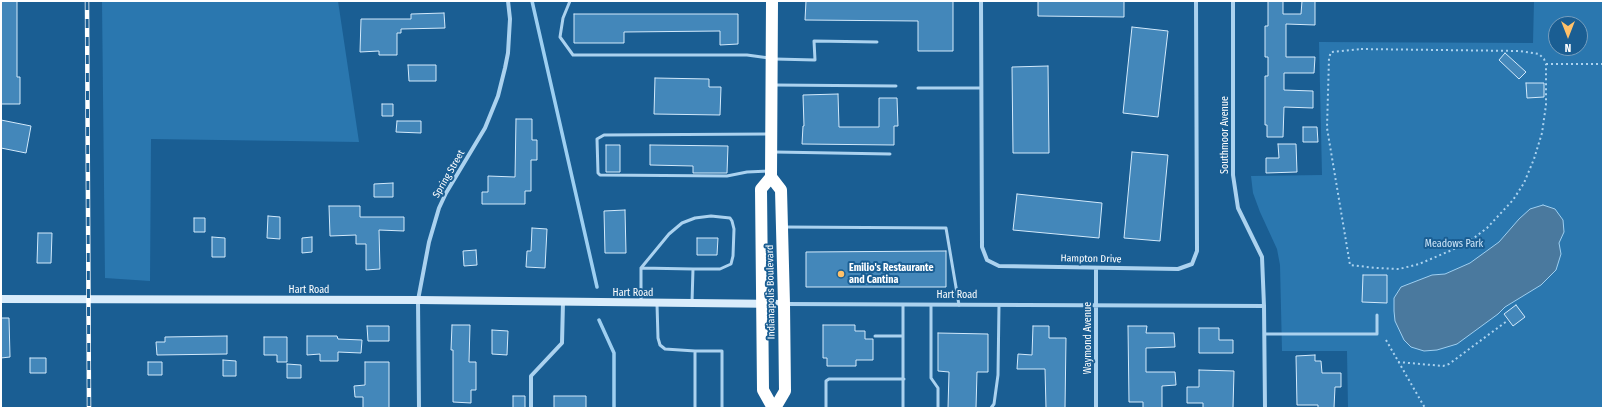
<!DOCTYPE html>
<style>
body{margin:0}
#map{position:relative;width:1604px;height:409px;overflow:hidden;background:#1a5e93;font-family:"Fira Sans Condensed",sans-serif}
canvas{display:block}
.frame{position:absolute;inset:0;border:2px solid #fff;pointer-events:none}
.north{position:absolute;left:1548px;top:16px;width:40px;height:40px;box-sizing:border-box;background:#1a5e93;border:1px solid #769ebe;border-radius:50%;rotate:180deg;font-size:11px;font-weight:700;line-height:16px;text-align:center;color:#fff}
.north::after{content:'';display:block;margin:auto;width:14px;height:18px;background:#ffc169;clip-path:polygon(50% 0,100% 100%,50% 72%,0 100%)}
</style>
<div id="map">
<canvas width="1604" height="409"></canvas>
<div class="frame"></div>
<div class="north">N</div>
</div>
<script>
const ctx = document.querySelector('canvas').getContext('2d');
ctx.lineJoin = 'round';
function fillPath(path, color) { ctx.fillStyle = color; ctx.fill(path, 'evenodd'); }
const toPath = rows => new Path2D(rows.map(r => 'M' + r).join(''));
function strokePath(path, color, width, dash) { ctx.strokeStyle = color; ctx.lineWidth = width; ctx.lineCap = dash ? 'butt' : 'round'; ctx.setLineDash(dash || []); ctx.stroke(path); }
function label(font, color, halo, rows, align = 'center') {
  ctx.font = font + ' "Fira Sans Condensed",sans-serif'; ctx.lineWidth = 4; ctx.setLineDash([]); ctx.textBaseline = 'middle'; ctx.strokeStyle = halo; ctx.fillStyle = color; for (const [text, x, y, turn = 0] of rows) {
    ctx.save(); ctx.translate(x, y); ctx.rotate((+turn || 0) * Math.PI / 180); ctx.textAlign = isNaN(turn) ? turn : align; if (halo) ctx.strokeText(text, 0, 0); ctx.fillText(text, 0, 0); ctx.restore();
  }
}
fillPath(toPath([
 [102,1,338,1,359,142,151,139,150,281,105,278],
 [1534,1,1603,1,1603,408,1348,408,1347,351,1282,351,1280,265,1277,249,1260,212,1253,193,1251,176,1322,175,1319,42,1533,43],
 [1556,24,1580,24,1580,48,1556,48]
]), '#2a77af');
const water = toPath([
 [1543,205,1555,209,1563,220,1564,232,1559,243,1561,254,1556,270,1541,285,1505,307,1498,314,1457,344,1437,350,1424,351,1411,347,1404,340,1395,321,1394,311,1394,298,1401,287,1432,275,1445,274,1470,263,1499,242,1519,219,1530,209,1543,205]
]);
fillPath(water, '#4a799e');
strokePath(water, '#9ecff1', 1);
strokePath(toPath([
 [532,1,597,287],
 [599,320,614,353,614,408]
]), '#9ecff1', 3.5);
const building = toPath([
 [1,1,17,1,17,77,20,77,20,104,1,104,1,1],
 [806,1,953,1,953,51,918,51,918,21,805,20,806,1],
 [1038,1,1124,1,1124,17,1038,16,1038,1],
 [1268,1,1283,1,1283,14,1301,14,1302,1,1315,1,1315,25,1286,24,1286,57,1315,57,1314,73,1284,73,1284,90,1313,91,1313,108,1284,107,1283,137,1267,137,1267,125,1265,125,1265,76,1268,76,1268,57,1265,57,1265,26,1268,26,1268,1],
 [444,13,445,28,401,29,401,33,397,33,397,55,379,55,379,51,360,52,361,19,411,19,411,14,444,13],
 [574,14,738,14,738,44,720,45,720,31,624,32,624,43,574,43,574,14],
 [1132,27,1168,31,1158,117,1123,113,1132,27],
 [1505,53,1526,72,1519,79,1499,60,1505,53],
 [408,65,436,65,436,81,409,81,408,65],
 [1048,66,1049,153,1013,153,1012,67,1048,66],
 [655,78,709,79,709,87,721,87,720,115,654,114,655,78],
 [1526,83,1544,83,1544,97,1527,98,1526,83],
 [838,94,839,127,879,127,879,98,897,98,898,126,894,126,894,145,802,144,803,126,804,126,803,95,838,94],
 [382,104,393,104,393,116,382,116,382,104],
 [516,119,532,119,532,140,537,140,537,160,531,160,531,191,525,191,525,204,482,204,482,192,488,192,488,176,515,177,516,119],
 [1,120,31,126,26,153,1,148,1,120],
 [397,121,421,121,421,133,396,132,397,121],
 [1303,127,1317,127,1318,142,1303,142,1303,127],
 [1278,144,1296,144,1297,172,1266,173,1266,158,1279,158,1278,144],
 [606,145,620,145,620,172,606,172,606,145],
 [650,145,728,146,727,173,693,173,693,166,650,165,650,145],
 [1132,152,1168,155,1160,241,1124,238,1132,152],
 [393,183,393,197,374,197,374,184,393,183],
 [1017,194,1102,203,1099,238,1013,230,1017,194],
 [329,206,360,206,360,217,404,217,404,231,379,230,380,269,366,270,366,244,356,244,356,235,330,236,329,206],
 [625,210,626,253,605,253,604,211,625,210],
 [268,216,280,217,280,239,267,238,268,216],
 [194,218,205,218,205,232,194,232,194,218],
 [532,228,547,229,545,268,526,267,527,251,531,251,532,228],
 [38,233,52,233,51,263,37,263,38,233],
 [212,237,225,238,225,257,212,257,212,237],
 [312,237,312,252,302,253,302,238,312,237],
 [697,238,718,238,717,255,697,255,697,238],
 [476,250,477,265,464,266,463,251,476,250],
 [946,251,946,287,806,287,806,252,946,251],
 [1363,275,1387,275,1387,303,1362,302,1363,275],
 [1516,305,1525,317,1513,326,1504,314,1516,305],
 [1,318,9,318,10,357,1,358,1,318],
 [452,325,470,325,469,362,476,362,476,390,471,390,471,403,453,402,453,350,451,350,452,325],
 [823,325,855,325,855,331,865,331,865,339,873,339,873,360,856,360,856,366,827,366,827,358,823,358,823,325],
 [367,326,389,326,389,341,368,341,367,326],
 [1033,326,1049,326,1049,338,1066,338,1065,408,1046,408,1045,369,1017,369,1018,354,1032,355,1033,326],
 [1128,326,1147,326,1146,333,1174,333,1175,347,1146,348,1146,372,1175,372,1176,385,1162,386,1162,408,1143,408,1143,402,1129,402,1128,326],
 [1199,328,1219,328,1219,340,1233,340,1233,353,1199,353,1199,328],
 [492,330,508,331,507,355,492,354,492,330],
 [938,333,988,334,988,372,977,372,976,408,948,408,949,372,938,371,938,333],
 [227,336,227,354,157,355,156,342,165,342,165,337,227,336],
 [307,336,337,336,338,339,362,340,361,353,338,352,338,361,320,361,320,354,307,355,307,336],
 [264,337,287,337,287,362,277,362,277,355,264,355,264,337],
 [1315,355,1315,361,1321,361,1322,373,1341,373,1341,387,1335,387,1334,408,1318,408,1318,405,1297,405,1296,356,1315,355],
 [30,358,46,358,46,373,30,373,30,358],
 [223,360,236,361,236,376,223,376,223,360],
 [148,362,162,362,162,375,148,375,148,362],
 [365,362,389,362,389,408,363,408,363,397,355,397,354,386,365,385,365,362],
 [287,364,301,365,301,378,287,378,287,364],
 [1199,370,1234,371,1233,408,1203,408,1203,403,1187,403,1187,387,1199,387,1199,370],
 [513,396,525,396,525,408,513,408,513,396],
 [554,396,586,396,586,408,554,408,554,396]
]);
fillPath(building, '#4387ba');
strokePath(building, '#d2e9fb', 1);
strokePath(toPath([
 [1361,49,1520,51,1539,54,1544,59,1546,64,1546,105,1542,133,1534,159,1524,183,1513,200,1487,228,1470,241,1452,250,1419,264,1399,269,1376,268,1350,265,1327,128,1329,58,1331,52,1361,49],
 [1546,64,1603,64],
 [1386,340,1425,408],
 [1398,362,1443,366,1449,364,1507,321]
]), '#abd2ef', 2, [2, 3]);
strokePath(toPath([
 [570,1,563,18,560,37,573,55,747,55,769,58],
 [775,59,815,60,814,41,877,42],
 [774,85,896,86],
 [918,88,981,88],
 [767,134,604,135,597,139,598,173,600,175,727,176,747,172,769,171],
 [775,152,890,154],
 [784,227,946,228,959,305],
 [641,268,669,234,682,223,695,218,711,216,730,218,732,221,734,229,733,256,731,264,720,269,693,269],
 [641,301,641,268,693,269,692,302],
 [657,304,658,338,660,345,665,349,695,351],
 [931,305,931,378,938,388,938,408],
 [1265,334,1377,334,1377,315],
 [875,336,903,336],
 [695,408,695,351,722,351,722,408],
 [826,408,826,381,829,379,904,379],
 [903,408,903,305],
 [991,408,994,404,998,375,999,305]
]), '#abd2ef', 3);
strokePath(toPath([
 [981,1,982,247,987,260,999,266,1178,269,1192,264,1197,251,1196,1],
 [1233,1,1233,175,1238,208,1262,257,1264,306,1265,408],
 [1096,268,1096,408],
 [785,304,1264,306],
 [419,408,418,300,429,242,439,208,446,193,485,128,498,96,505,68,508,53,510,19,508,1],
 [531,408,531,376,562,343,563,302]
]), '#abd2ef', 4);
strokePath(toPath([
 [1,299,418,300,784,304]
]), '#d9ecfb', 8);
strokePath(toPath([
 [772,1,771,177,761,189,763,390,773,408],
 [771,177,781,190,784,304,785,391,775,408]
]), '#fff', 12);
const rail = toPath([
 [87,1,89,408]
]);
strokePath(rail, '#fff', 4.5);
strokePath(rail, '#1a5e93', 3, [9]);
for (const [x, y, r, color] of [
 [841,274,4,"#ffc169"]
]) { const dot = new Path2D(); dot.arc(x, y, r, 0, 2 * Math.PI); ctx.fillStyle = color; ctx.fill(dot); strokePath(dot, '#1a5e93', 1.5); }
label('10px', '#fff', '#1a5e93', [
 ["Southmoor Avenue",1225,135,-90],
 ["Spring Street",449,174,-60],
 ["Hampton Drive",1091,259,1],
 ["Hart Road",309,290],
 ["Indianapolis Boulevard",771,292,-91],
 ["Hart Road",633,293],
 ["Hart Road",957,295],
 ["Waymond Avenue",1088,338,-90]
]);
label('10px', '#d2e9fb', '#1a5e93', [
 ["Meadows Park",1454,244]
]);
label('bold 10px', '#fff', '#1a5e93', [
 ["Emilio's Restaurante",849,268],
 ["and Cantina",849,280]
], 'left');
</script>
